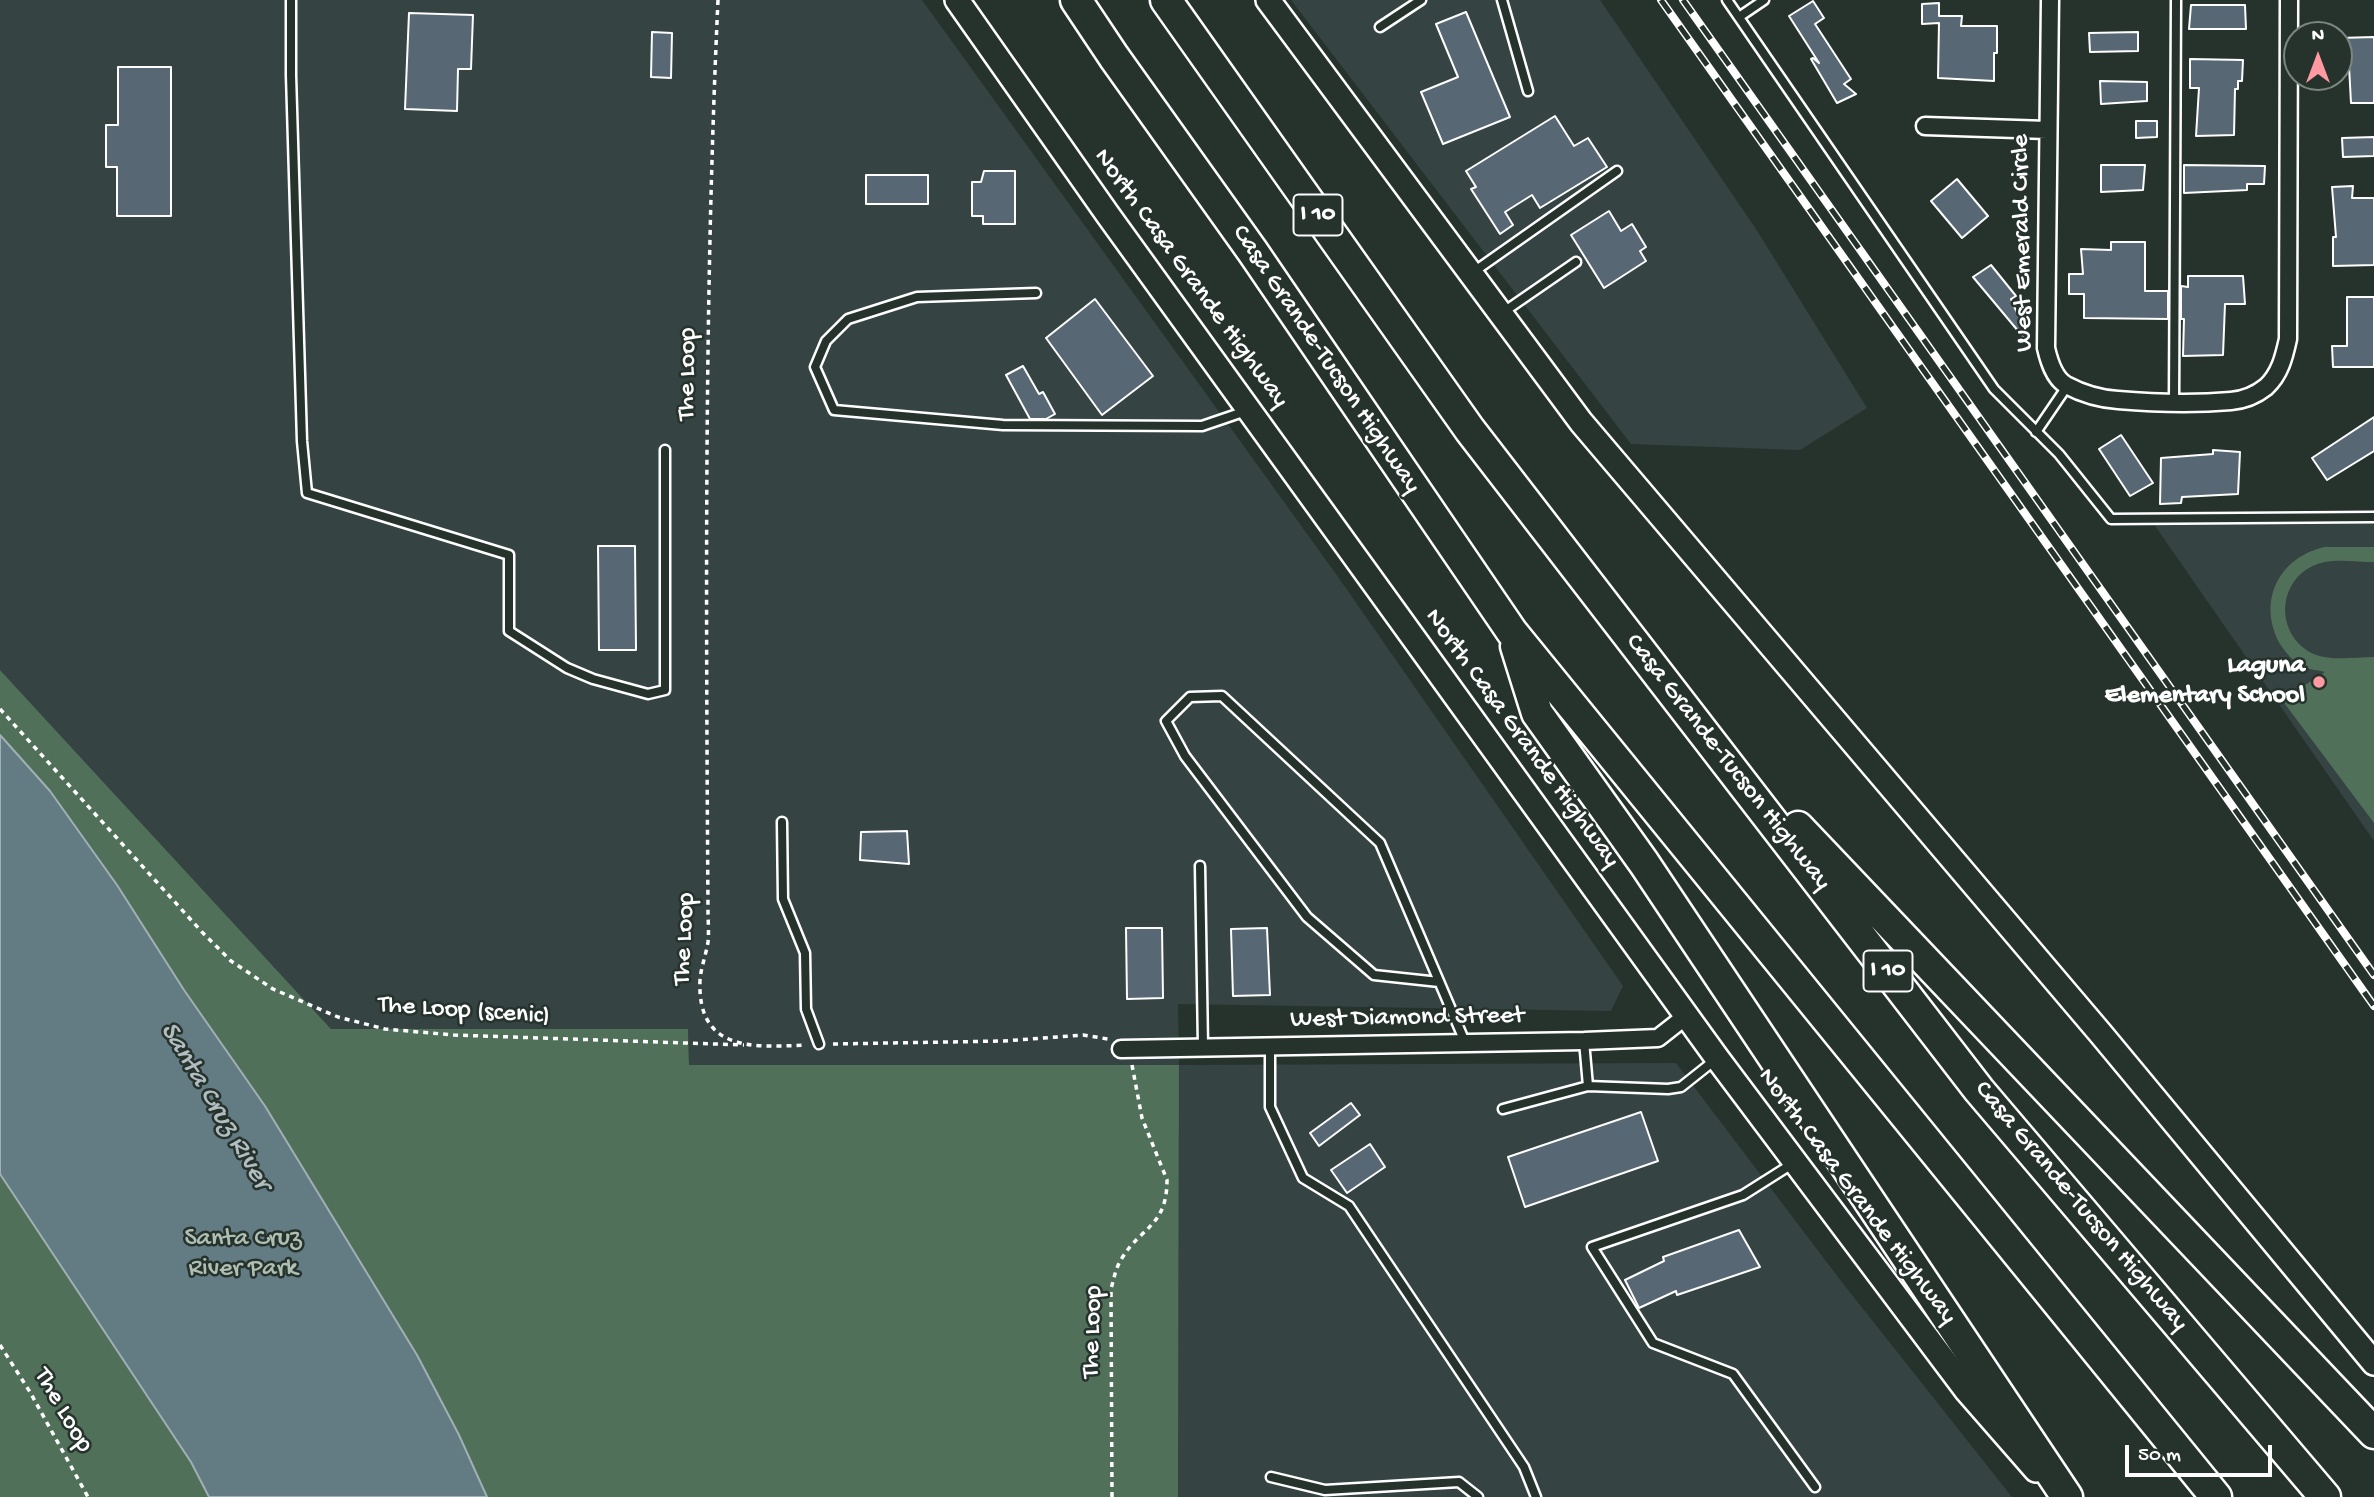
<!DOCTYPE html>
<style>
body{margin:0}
#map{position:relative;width:2374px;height:1497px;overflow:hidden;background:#26332d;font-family:"Gochi Hand",sans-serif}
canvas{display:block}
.north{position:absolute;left:2283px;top:21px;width:70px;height:70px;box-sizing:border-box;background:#26332d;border:2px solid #7d8581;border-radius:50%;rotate:0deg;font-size:19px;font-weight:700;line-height:28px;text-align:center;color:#fff}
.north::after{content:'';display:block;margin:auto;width:24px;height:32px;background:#ff9aa2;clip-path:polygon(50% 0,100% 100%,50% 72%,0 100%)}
.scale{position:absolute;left:2125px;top:1445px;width:147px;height:32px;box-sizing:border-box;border:4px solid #fff;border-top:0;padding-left:9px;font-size:21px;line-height:24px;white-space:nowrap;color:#fff;-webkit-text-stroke:5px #26332d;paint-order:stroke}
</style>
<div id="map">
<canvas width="2374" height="1497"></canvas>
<div class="north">N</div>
<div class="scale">50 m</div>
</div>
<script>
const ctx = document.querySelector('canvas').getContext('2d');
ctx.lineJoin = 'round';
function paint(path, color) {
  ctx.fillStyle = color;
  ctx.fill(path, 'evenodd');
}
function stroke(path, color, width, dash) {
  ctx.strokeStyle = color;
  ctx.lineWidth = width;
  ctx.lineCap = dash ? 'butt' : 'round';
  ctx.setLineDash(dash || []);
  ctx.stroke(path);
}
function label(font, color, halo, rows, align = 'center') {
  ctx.font = font + ' "Gochi Hand",sans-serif';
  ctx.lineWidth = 5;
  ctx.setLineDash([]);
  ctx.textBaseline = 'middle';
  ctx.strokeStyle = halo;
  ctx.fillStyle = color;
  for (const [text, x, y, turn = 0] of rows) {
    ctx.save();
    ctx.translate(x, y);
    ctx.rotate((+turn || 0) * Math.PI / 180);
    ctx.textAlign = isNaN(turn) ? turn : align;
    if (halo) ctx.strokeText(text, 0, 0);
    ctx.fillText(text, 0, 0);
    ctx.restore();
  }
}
paint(new Path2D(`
 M0,0H922L1336,574L1623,986L1611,1011L1178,1004L1179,1065L1676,1063L1841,1281L2012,1497H1178L1179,1065H689L688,1029H331L0,670Z
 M1291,0H1600L1756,229L1867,408L1800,450L1631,444Z
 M2153,523H2374V841Z`), '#354342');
paint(new Path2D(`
 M2324,547H2374V562C2359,562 2340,559 2325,562C2283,570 2271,623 2305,649C2323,663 2353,657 2374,657V823L2282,700L2325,672C2318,670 2310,670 2303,667C2294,662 2285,652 2280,644C2257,602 2278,558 2324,547Z
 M0,670L331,1029H688L689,1065H1179L1178,1497H0Z`), '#507059');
const water = new Path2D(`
 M0,735L50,791L117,885L184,990L265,1106L417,1355L459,1435L487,1497H209L191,1462L0,1174Z`);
paint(water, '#637b83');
stroke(water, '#a1b0b5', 2);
const building = new Path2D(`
 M1813,1L1824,18L1815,24L1851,79L1844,84L1856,94L1837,103L1811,59L1813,58L1819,63L1789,16Z
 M1939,3V16H1962L1961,26H1997V53H1994V81L1938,78L1939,23L1922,24V4Z
 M2191,5H2245L2246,29H2189Z
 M1466,12L1510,117L1443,144L1421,92L1458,77L1436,24Z
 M409,13L473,15L471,69H458L457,111L405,109Z
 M652,32L672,33L671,78L651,77Z
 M2138,32V51L2090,52L2089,33Z
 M2374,37V103H2351L2349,66H2339V38Z
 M2190,59L2243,60L2242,81H2238V89H2235L2234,135L2196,136L2199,88H2190Z
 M118,67H171V216H117V167H106V125H118Z
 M2100,81L2147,82V101L2101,104Z
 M1555,116L1574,146L1588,138L1607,167L1540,208L1532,195L1505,212L1513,225L1500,234L1471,189L1476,187L1466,171Z
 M2136,121H2157V137L2136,138Z
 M2374,137V156L2343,157L2342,138Z
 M2101,165H2145L2143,190L2101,192Z
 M2184,165L2265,166L2264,184H2247V190L2184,193Z
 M984,171H1015V224H983V216H972V182H981Z
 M866,175H928V204H866Z
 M1957,179L1988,216L1962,238L1931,201Z
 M2353,186L2352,198H2374V265L2333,266V237H2336L2332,187Z
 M1609,211L1621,231L1632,224L1646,247L1640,251L1646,261L1604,288L1571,235Z
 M2111,242H2145V291H2168V319L2084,318V294H2069V274H2083L2081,249L2111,250Z
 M1991,265L2016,296L2011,299L2027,336L2024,338L1973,277Z
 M2188,276H2243L2245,304H2225L2223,355L2183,356L2184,319H2181V286L2188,287Z
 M2347,297H2374V367H2333L2332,346H2347Z
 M1095,299L1153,376L1102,415L1046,338Z
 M1023,366L1039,394L1043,392L1055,414L1046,419H1030L1006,375Z
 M2374,417V451L2327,480L2312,458Z
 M2121,435L2153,483L2130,496L2099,449Z
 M2213,450L2240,452L2238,494L2182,497L2181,503L2160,504L2161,458L2213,454Z
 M598,546H635L636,650H599Z
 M907,831L909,864L860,860L861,832Z
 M1126,928H1162L1163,998L1127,999Z
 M1267,928L1270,995L1233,996L1231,929Z
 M1351,1103L1360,1115L1319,1146L1310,1133Z
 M1641,1112L1658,1161L1525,1207L1508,1157Z
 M1370,1144L1385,1167L1347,1193L1331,1170Z
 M1739,1230L1760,1267L1677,1295L1676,1291L1639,1308L1625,1280L1664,1261L1663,1257Z`);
paint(building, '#576773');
stroke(building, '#fff', 2);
const service = new Path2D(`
 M291,0V75L302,441L307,493L509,555V631L567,668L593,679L648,694L665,690V450
 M1502,0L1528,91
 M1727,0L1994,389L2059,454L2111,519L2374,517
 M1739,17L1764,0
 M1380,27L1421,0
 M1472,273L1617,171
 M1036,293L917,297L848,319L826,341L815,367L834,410L1003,425L1202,426L1246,411
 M1502,313L1576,262
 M2174,401L2176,0
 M2036,432L2068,385
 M782,822L783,899L805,953L806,1009L819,1044
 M1200,866L1203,1046
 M1439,982L1374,975L1307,917L1185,756L1166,721L1190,697L1222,696L1380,843L1465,1042
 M1584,1041L1588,1086
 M1270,1045V1107L1303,1178L1349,1206L1524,1467L1536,1497
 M1503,1109L1588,1086L1668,1089L1681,1087L1715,1060
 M1792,1164L1743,1195L1592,1247L1653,1343L1733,1374L1815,1487
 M1271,1477L1325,1490L1459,1482L1478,1497`);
const minor = new Path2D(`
 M2050,0L2046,348C2049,361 2054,378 2066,385C2081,393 2101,399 2118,400C2153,403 2196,404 2231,401C2243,400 2256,395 2266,387C2280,374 2284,357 2288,339L2289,0
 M1925,126L2047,130
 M1121,1049L1584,1041L1658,1038L1686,1016`);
const secondary = new Path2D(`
 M957,0L1108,215L1717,1058L1967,1391L2036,1470
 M1268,0L1581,422L2101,1034L2374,1363`);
const motorway = new Path2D(`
 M1076,0L1114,57L1253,252L1512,632L2216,1497
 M1166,0L1470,430L1979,1090L2325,1497
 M1516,646L1537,713L1644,863L2067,1497
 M1798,827L2374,1433`);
stroke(service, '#fff', 13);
stroke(minor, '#fff', 21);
stroke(secondary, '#fff', 28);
stroke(motorway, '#fff', 35);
stroke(new Path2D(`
 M718,0C704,303 706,606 708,910C708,920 709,932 708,942C706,955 701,967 700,980C697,1050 750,1048 804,1045
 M0,709L202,932L231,961L273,989L338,1017L385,1029L454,1035L744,1045
 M833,1044L1004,1041L1083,1035L1108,1039
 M0,1345L30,1392L88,1497
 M1112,1497L1111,1289C1114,1278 1116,1267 1122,1258C1142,1226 1167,1226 1167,1180L1142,1118L1132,1065`), '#fff', 3.5, [5, 5]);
stroke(service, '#26332d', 8);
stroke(minor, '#26332d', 16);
stroke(secondary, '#26332d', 23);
stroke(motorway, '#26332d', 30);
const rail = new Path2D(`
 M1661,0L2374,1006
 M1683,0L2374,975`);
stroke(rail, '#fff', 8);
stroke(rail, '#26332d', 5, [16]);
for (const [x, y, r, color] of [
 [2319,682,7,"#ff9aa2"]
]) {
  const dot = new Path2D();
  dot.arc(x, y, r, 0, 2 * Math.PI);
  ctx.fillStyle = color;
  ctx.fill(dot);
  stroke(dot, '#26332d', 2.5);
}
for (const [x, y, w] of [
 [1318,215,49],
 [1888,971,49]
]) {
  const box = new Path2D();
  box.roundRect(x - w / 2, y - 20.5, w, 41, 5);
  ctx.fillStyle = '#26332d';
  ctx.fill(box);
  stroke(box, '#fff', 2);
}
label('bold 24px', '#fff', null, [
 ["I 10",1318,215],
 ["I 10",1888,971]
]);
label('26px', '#fff', '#26332d', [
 ["West Emerald Circle",2024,243,-91],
 ["North Casa Grande Highway",1190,279,54],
 ["Casa Grande-Tucson Highway",1325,360,56],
 ["The Loop",689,374,-89],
 ["North Casa Grande Highway",1521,739,54],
 ["Casa Grande-Tucson Highway",1727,763,52],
 ["The Loop",686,939,-87],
 ["The Loop (scenic)",464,1012,4],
 ["West Diamond Street",1407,1019,-1],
 ["North Casa Grande Highway",1856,1197,53],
 ["Casa Grande-Tucson Highway",2080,1207,50],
 ["The Loop",1094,1332,-88],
 ["The Loop",62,1411,60]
]);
label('bold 26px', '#fff', '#26332d', [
 ["Laguna",2305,667],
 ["Elementary School",2305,697]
], 'right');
label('26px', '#b0bfb4', '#26332d', [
 ["Santa Cruz",243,1240],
 ["River Park",243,1270]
]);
label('italic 28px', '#b1bdc1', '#26332d', [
 ["Santa Cruz River",214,1107,59]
]);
</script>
